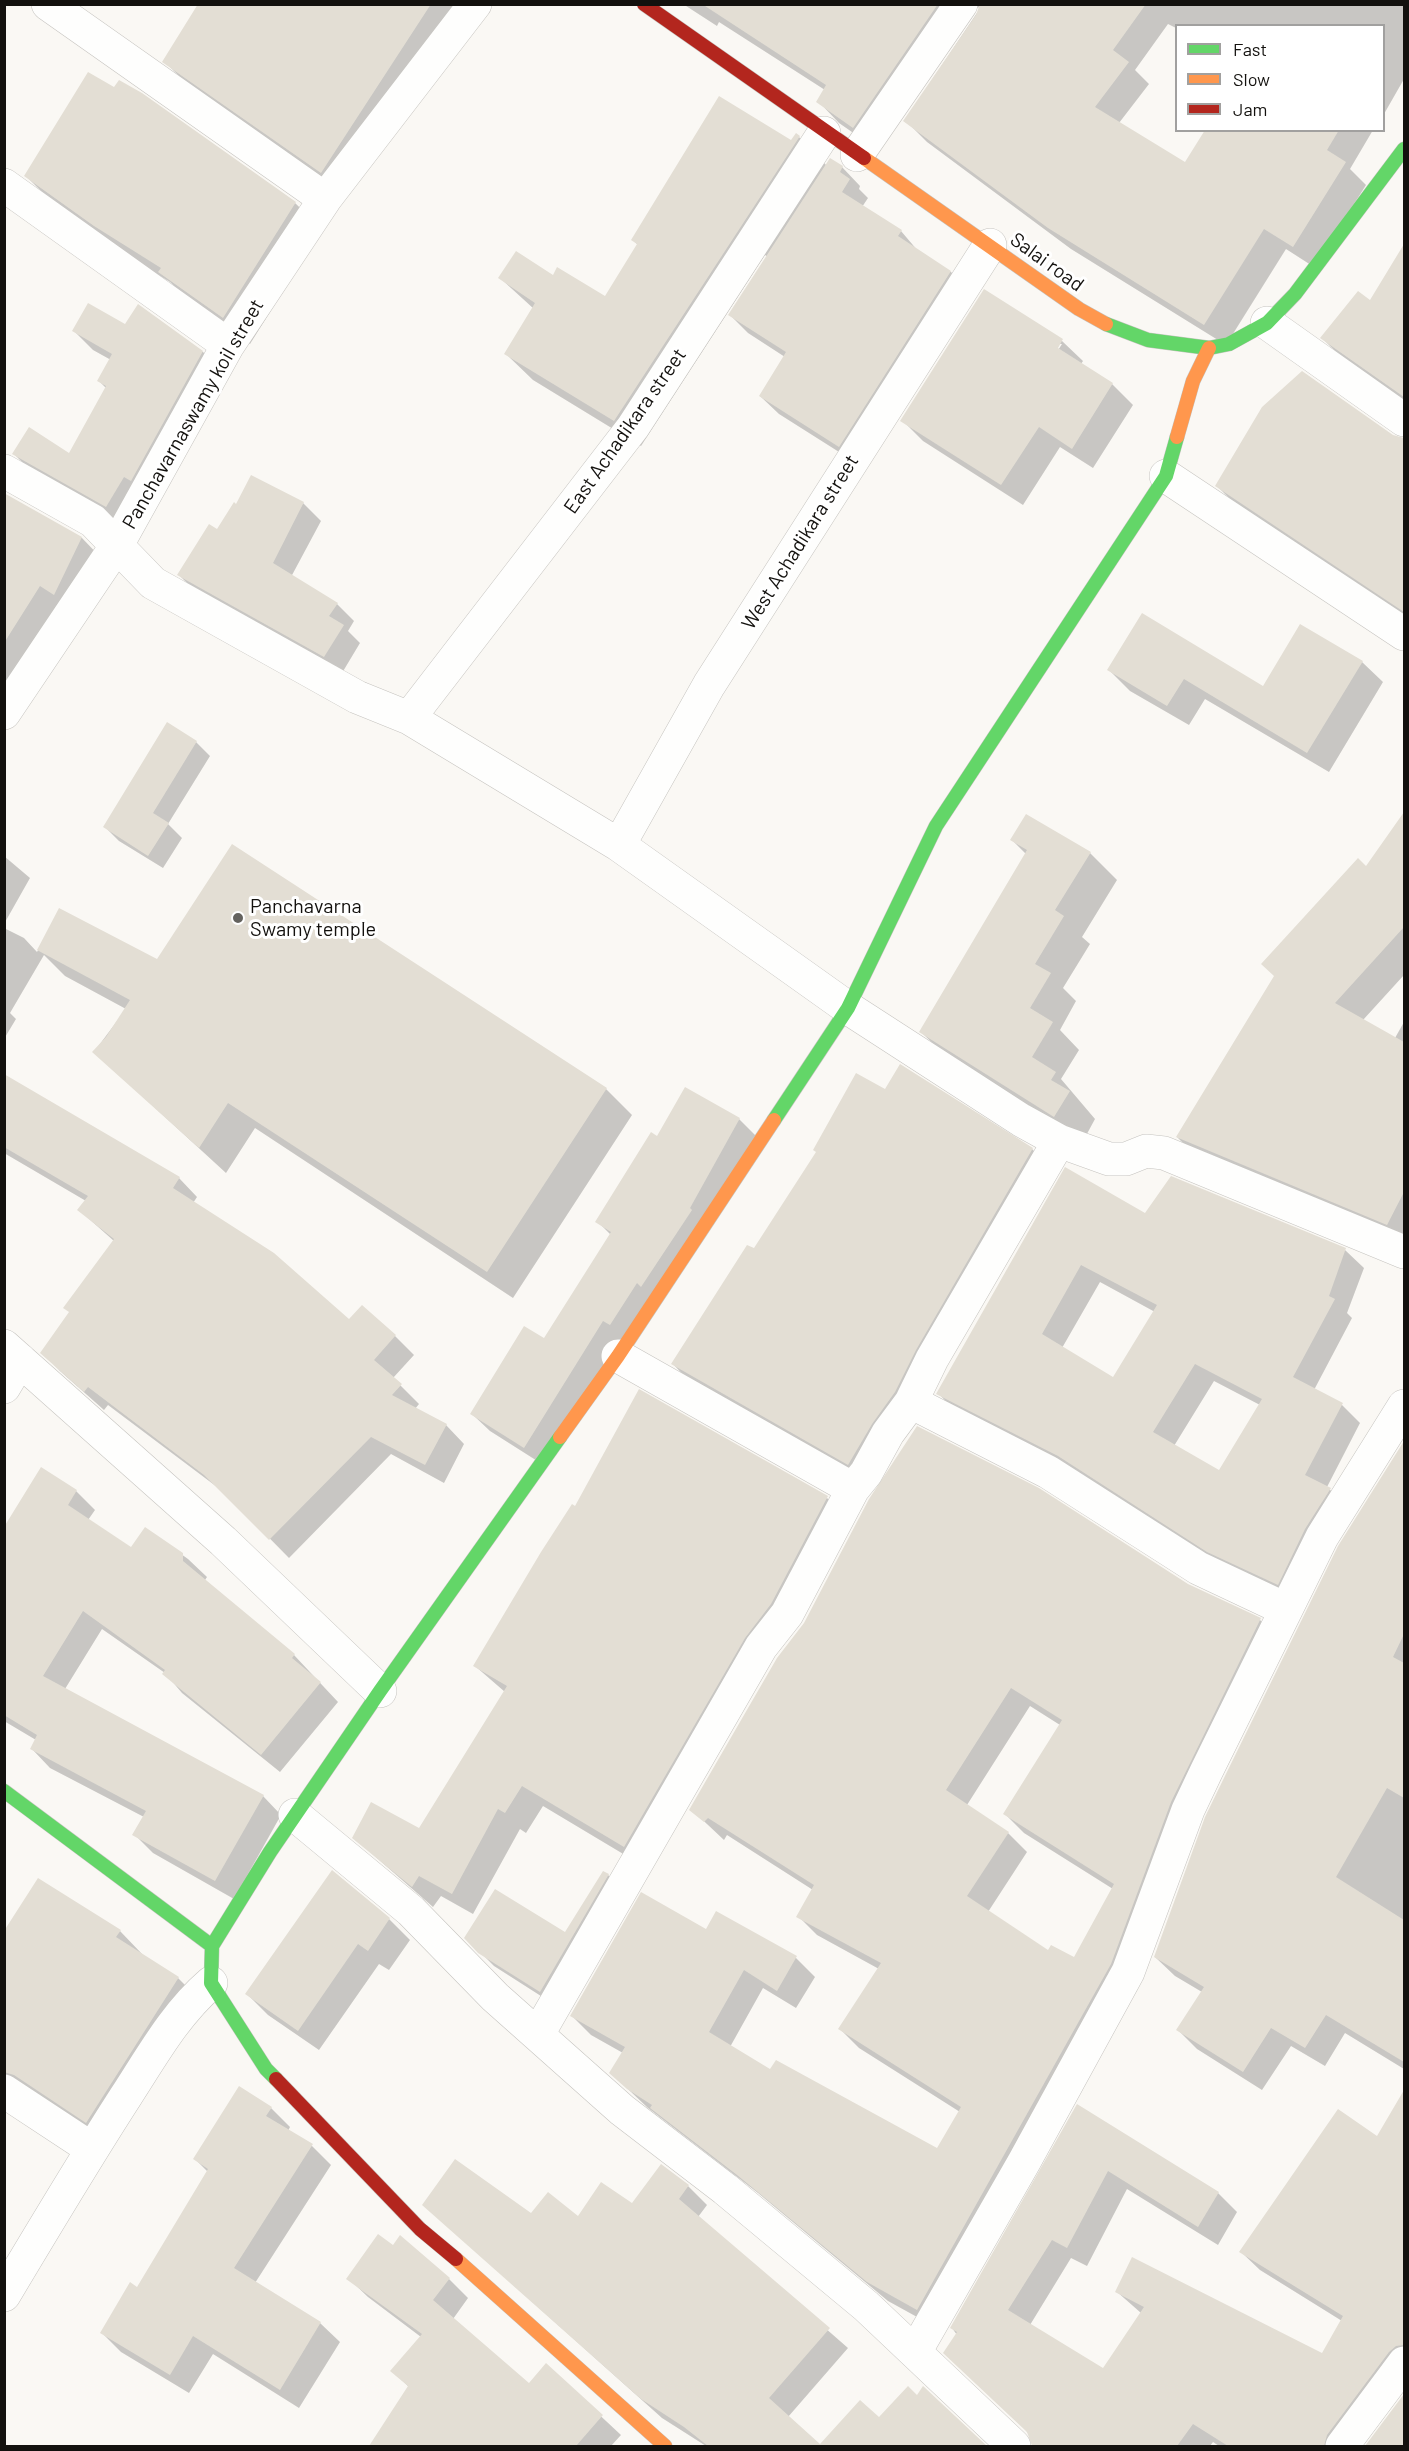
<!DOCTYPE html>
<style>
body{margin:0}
#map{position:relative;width:1409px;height:2451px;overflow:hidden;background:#faf8f4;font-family:Barlow,sans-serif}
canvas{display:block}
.frame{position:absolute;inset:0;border:6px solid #13110e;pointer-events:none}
.legend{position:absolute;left:1175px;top:24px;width:210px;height:108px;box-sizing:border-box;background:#fff;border:2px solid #a1a09f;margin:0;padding:8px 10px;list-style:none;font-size:18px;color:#13110e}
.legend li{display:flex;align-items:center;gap:12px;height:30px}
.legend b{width:30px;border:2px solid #a1a09f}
</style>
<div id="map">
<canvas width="1409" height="2451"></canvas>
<div class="frame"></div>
<ul class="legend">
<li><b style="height:8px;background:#63d668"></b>Fast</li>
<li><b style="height:8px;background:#ff974d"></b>Slow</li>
<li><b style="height:8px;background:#b3261e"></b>Jam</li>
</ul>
</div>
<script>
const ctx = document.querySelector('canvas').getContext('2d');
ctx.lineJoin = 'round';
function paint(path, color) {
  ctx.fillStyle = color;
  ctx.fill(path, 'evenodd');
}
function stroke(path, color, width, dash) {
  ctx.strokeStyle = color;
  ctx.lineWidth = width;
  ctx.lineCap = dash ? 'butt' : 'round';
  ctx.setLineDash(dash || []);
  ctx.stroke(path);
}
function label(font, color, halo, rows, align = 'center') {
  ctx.font = font + ' Barlow,sans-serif';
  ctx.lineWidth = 6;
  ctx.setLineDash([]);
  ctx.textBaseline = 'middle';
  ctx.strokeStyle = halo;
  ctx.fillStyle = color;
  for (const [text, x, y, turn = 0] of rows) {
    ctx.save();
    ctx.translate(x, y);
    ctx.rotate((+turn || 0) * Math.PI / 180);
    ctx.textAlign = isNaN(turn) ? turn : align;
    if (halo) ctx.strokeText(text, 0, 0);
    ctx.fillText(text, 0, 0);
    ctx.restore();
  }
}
paint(new Path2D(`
 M200,4H468L345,196L188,85L164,61Z
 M683,4H1404V79L1384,114V26H1176V28L1168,24L1135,70L1149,84L1119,123L1186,164L1207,130H1373L1350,169L1366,185L1314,267L1286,249L1226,345L1071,249L927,142L905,120L981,7L975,8L875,148L839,123L818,101L825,90L719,22L717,26Z
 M799,137L827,166L842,167L860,186L859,189L868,198L862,207L901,231L918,251L951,272L969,290L858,464L779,414L760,396L785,357L748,333L730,315L768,257L765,255L641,446L533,380L506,354L534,309L500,278L553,277L605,298L638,245L633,240Z
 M26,176L295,203L322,229L250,344L187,299L170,282L122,253L53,203Z
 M1404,247V401L1339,355L1322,338L1371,302Z
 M984,291L1062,341L1083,361L1081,364L1112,384L1133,405L1093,468L1060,447L1023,505L923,441L902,420ZM1059,344H1062L1055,355Z
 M126,326L203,352L221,371L125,525L33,473L14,454L70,455L106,388L99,381L111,360L93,350L74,331Z
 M1398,439L1404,445V618L1240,509L1217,486Z
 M252,477L303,503L321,521L291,577L337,604L354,621L348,631L360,643L342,673L196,592L179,575L237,506Z
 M4,495L82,538L105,562L4,724Z
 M1362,662L1383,682L1329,772L1205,699L1189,725L1130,691L1109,670L1264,688Z
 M196,742L210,756L168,824L182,838L163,868L119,841L105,827Z
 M1404,815V975L1363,1020L1395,1038L1404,1022V1244L1200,1160L1177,1137Z
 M1012,840L1090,853L1117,880L1082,937L1090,944L1063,988L1076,1001L1060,1030L1079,1050L1061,1079L1095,1119L1082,1143L948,1058L921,1032L1026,854Z
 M4,856L30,878L4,924Z
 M60,910L157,961L606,1089L632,1115L513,1298L255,1128L226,1173L94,1052L126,1009L65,976L44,955L10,1013L16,1019L4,1039V928L24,938L37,952Z
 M4,1075L179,1178L197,1197L193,1203L349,1322L362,1307L395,1336L414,1355L393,1378L419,1404L415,1409L446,1425L464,1444L444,1483L391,1454L289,1558L225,1493L108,1405L104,1410L60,1371L42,1352L70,1313L114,1241L79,1210L86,1201L4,1153Z
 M685,1089L739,1119L757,1137L542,1464L490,1431L472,1414L545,1340L611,1235L597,1221L657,1138Z
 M886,1091L1032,1149L1051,1168L867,1482L691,1383L673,1364L754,1250L818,1152Z
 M1066,1170L1146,1215L1171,1178L1345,1250L1364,1268L1347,1313L1352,1318L1314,1390L1342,1405L1360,1423L1327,1487L1348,1507L1296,1602L1227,1570L956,1412L938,1393ZM1100,1282L1155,1312L1114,1379L1062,1348ZM1214,1381L1260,1405L1219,1472L1174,1446Z
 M1404,1443V2069L1345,2033L1325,2066L1291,2046L1262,2090L1197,2049L1178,2030L1202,1992L1175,1976L1155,1957L1340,1547Z
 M76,1491L95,1510L88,1520L131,1549L146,1529L188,1559L207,1577L205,1580L294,1655L338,1702L280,1772L182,1693L165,1673L102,1629L65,1689L263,1796L281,1815L234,1899L153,1853L134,1834L144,1817L50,1768L32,1749L36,1740L4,1721V1530Z
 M827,1498L848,1519L645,1867L543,1806L526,1833L520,1829L473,1914L441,1896L433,1907L354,1838L420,1830L505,1692L475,1666Z
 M1187,1585L1260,1620L1279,1639L937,2328L888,2301L758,2193L648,2108L611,2073L623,2053L591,2035L572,2016L707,1931L717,1913L796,1958L815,1977L796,2008L763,1988L730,2047L771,2071L937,2150L960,2112L859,2048L840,2029L879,1969L817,1935L798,1916L813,1890L727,1835L724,1840L691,1809ZM1030,1706L1060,1725L1005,1814L1024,1833L1113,1889L1074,1959L1049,1952L988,1912L1027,1852L1008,1833L967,1805Z
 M608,1875L622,1889L555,2005L494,1966L466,1938L565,1934Z
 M389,1919L410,1940L389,1970L379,1964L319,2050L268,2015L247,1994Z
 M120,1931L143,1955L178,1978L202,2002L110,2145L4,2088V1934Z
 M1404,2093V2375L1351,2446H1219L1213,2442L1210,2446H1034L1033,2440L952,2328L1078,2106L1218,2193L1237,2212L1218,2245L1127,2189L1087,2266L1071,2258L1030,2325L1103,2370L1141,2313L1116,2291L1322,2355L1342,2321L1260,2270L1240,2251L1377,2138Z
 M271,2108L290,2127L288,2131L312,2146L331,2165L255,2283L320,2323L340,2342L299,2408L213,2354L189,2393L121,2352L102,2333L138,2289L208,2172L195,2159Z
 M688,2186L707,2205L698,2217L848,2348L788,2417L820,2446L879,2419L918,2397L923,2388L985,2446H706L662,2418L444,2223L531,2215L578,2218L632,2205Z
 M348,2278L449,2279L468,2298L453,2319L529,2385L547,2366L621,2435L611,2446H371L409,2387L392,2371L421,2337L368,2297Z
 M1404,2396V2446H1367Z`), '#0003');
paint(new Path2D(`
 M198,4H431L321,173L162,62Z
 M702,4H938L853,128L816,102L826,85Z
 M980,4H1146L1113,50L1129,62L1095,107L1185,162L1205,130H1339L1327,150L1346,162L1293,247L1264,229L1204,325L1048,228L903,121L976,15Z
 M88,72L114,87L119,80L142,93L296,202L223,318L158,272L161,268L94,226L24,176Z
 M719,96L791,140L796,133L800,136L614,421L504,354L535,303L498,278L516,251L553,275L557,267L605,296L637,244L631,240Z
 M830,158L843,166L840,172L850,179L842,192L902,230L898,236L951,271L839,447L759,396L786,352L728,315Z
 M1404,244V397L1320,338L1358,291L1370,300Z
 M984,289L1063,339L1058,348L1113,383L1072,449L1039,427L1001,485L900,421Z
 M88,303L125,324L138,304L203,351L131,481L124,477L106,507L12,454L29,427L69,453L106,386L97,381L112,354L72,331Z
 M1302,371L1393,435L1404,438V612L1215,486L1262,407Z
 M251,475L304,502L273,563L338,603L329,616L344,625L324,657L177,575L209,524L217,529L234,502L236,504Z
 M4,493L82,537L54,595L40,586L4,643Z
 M1142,613L1263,686L1300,624L1363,661L1307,753L1184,679L1167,706L1107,670Z
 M167,722L197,741L153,813L169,823L148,856L103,827Z
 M1404,812V927L1335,1003L1404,1042V1192L1387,1225L1176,1137L1274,976L1261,964L1358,858L1366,866Z
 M1026,814L1091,852L1055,910L1064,916L1035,964L1051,973L1030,1008L1053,1022L1032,1057L1056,1072L1051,1080L1070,1091L1054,1117L919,1032L1027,850L1010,840Z
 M232,844L607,1088L487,1272L228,1103L199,1148L92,1052L106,1037L130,1000L37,950L59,908L157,959Z
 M900,1064L1033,1148L916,1350L895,1392L872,1424L848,1465L671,1364L747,1245L754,1248L816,1152L813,1150L856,1073L885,1089Z
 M4,1074L180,1177L173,1188L274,1253L349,1319L362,1305L396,1335L374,1360L402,1384L392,1395L447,1424L425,1465L371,1437L269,1540L204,1475L88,1387L84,1392L40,1353L69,1312L63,1308L114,1239L77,1210L88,1196L4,1147Z
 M685,1087L740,1118L690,1208L692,1210L641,1287L637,1283L610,1325L603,1321L524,1448L470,1414L524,1326L544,1338L611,1232L595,1222L651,1132L657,1136Z
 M1065,1167L1145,1213L1171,1176L1346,1248L1329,1296L1335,1299L1293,1377L1343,1403L1305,1475L1331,1488L1305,1529L1278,1585L1207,1552L1058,1456L936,1394ZM1081,1265L1157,1305L1113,1377L1042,1334ZM1195,1364L1262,1399L1219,1470L1153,1432Z
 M639,1389L828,1496L771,1604L745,1638L624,1847L522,1786L505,1813L498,1809L452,1894L419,1876L412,1887L352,1838L371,1802L419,1828L507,1686L473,1666L541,1552L572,1504L575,1506Z
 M917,1426L1039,1488L1188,1584L1261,1618L1171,1802L1111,1964L917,2310L867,2282L737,2175L650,2108L652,2105L627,2089L609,2073L625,2047L570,2016L641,1892L706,1929L716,1911L797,1956L777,1991L744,1970L709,2032L770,2069L776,2060L937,2148L961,2107L838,2029L881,1963L796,1917L814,1885L708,1818L704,1822L689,1810L777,1658L804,1623L869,1499ZM1011,1688L1062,1720L1003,1814L1114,1884L1074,1957L1051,1945L1048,1950L967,1896L1009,1832L946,1790Z
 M1404,1441V1634L1393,1657L1404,1663V1798L1387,1788L1336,1877L1404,1920V2062L1326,2015L1305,2048L1271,2028L1243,2072L1176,2030L1204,1987L1154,1957L1205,1817L1223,1780L1338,1546Z
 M41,1467L77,1490L68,1505L131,1547L145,1527L183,1553V1561L295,1654L292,1658L321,1682L261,1755L162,1674L165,1670L83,1611L43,1676L264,1795L215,1881L132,1835L146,1811L30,1749L37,1735L4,1715V1527Z
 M332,1870L390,1918L368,1951L358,1944L298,2031L245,1994Z
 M603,1871L609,1874L540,1992L478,1953L464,1938L495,1889L565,1932Z
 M38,1878L121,1930L116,1937L179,1977L86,2123L14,2075L4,2072V1931Z
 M239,2086L272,2107L266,2116L313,2144L234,2268L321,2322L280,2390L193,2336L170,2375L100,2333L130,2282L137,2287L208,2169L193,2159Z
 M1404,2090V2345L1396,2346L1389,2352L1327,2435L1324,2446H1228L1193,2424L1177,2446H1032L1027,2432L943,2353L957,2332L950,2328L1077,2104L1219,2192L1198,2227L1108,2171L1067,2248L1052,2240L1008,2310L1103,2368L1144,2307L1115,2292L1132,2257L1322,2353L1343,2316L1239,2252L1338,2109L1377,2136Z
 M455,2159L531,2213L548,2192L578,2216L601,2182L632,2203L661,2164L689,2185L679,2199L830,2328L769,2398L820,2444L860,2400L879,2417L908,2386L917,2395L923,2386L987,2446H708L684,2427L641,2399L422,2205Z
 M378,2234L393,2245L400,2235L450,2278L433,2300L529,2383L546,2363L603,2415L576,2446H369L408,2386L390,2371L422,2334L346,2279Z
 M1404,2394V2446H1365Z`), '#e3ded4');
const street = new Path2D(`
 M48,4L325,199
 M857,155L961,4
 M4,185L228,345
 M1267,323L1404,420
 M4,471L93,521L153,583L357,697L409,718L619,845L848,1008L1021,1120L1059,1141L1109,1159H1126L1146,1151L1164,1153L1404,1252
 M1166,476L1404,634
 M4,713L117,545L228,345L325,199L475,4
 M409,718L633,427L824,133
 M619,845L709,685L990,245
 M4,1346L223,1541L380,1691
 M618,1356L853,1489
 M4,1387L20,1360
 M911,1402L1048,1472L1198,1568L1285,1609
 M295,1815L411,1911L495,1997L622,2110L725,2189L866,2306L1014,2446
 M538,2034L761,1647L787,1614L853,1489L866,1473L888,1433L911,1402L932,1359L1059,1141
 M4,2091L92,2149
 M4,2295C44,2228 84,2161 126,2096C152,2056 175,2014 211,1983
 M915,2352L1024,2162L1128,1972L1188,1810L1206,1772L1322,1537L1404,1406
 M1342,2446L1404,2363`);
const fast = new Path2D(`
 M1106,324L1148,340L1209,348L1229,344L1267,323L1295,294L1404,149
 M774,1120L848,1008L936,826L1166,476L1177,437
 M4,1791L212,1946
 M276,2079L266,2069L211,1983L212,1946L270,1852L380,1691L560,1437`);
const slow = new Path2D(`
 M864,158L1079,309L1106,324
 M1177,437L1193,381L1209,348
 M560,1437L618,1356L774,1120
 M456,2259L665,2446`);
const jam = new Path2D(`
 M644,4L864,158
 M276,2079L420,2229L456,2259`);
stroke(street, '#c5c3bf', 34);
stroke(fast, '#c5c3bf', 15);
stroke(slow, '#c5c3bf', 15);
stroke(jam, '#c5c3bf', 15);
stroke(street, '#fefefd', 33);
stroke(fast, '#63d668', 14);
stroke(slow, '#ff974d', 14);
stroke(jam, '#b3261e', 14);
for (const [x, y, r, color] of [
 [238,918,6,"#64625e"]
]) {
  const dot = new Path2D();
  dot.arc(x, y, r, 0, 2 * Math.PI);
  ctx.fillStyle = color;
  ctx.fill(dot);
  stroke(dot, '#fff', 2);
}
label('20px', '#13110e', '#fff', [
 ["Salai road",1047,262,36],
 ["Panchavarnaswamy koil street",193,414,-60],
 ["East Achadikara street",625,431,-55],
 ["West Achadikara street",800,542,-58]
]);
label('20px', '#13110e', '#fff', [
 ["Panchavarna",250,906],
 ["Swamy temple",250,929]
], 'left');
</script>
